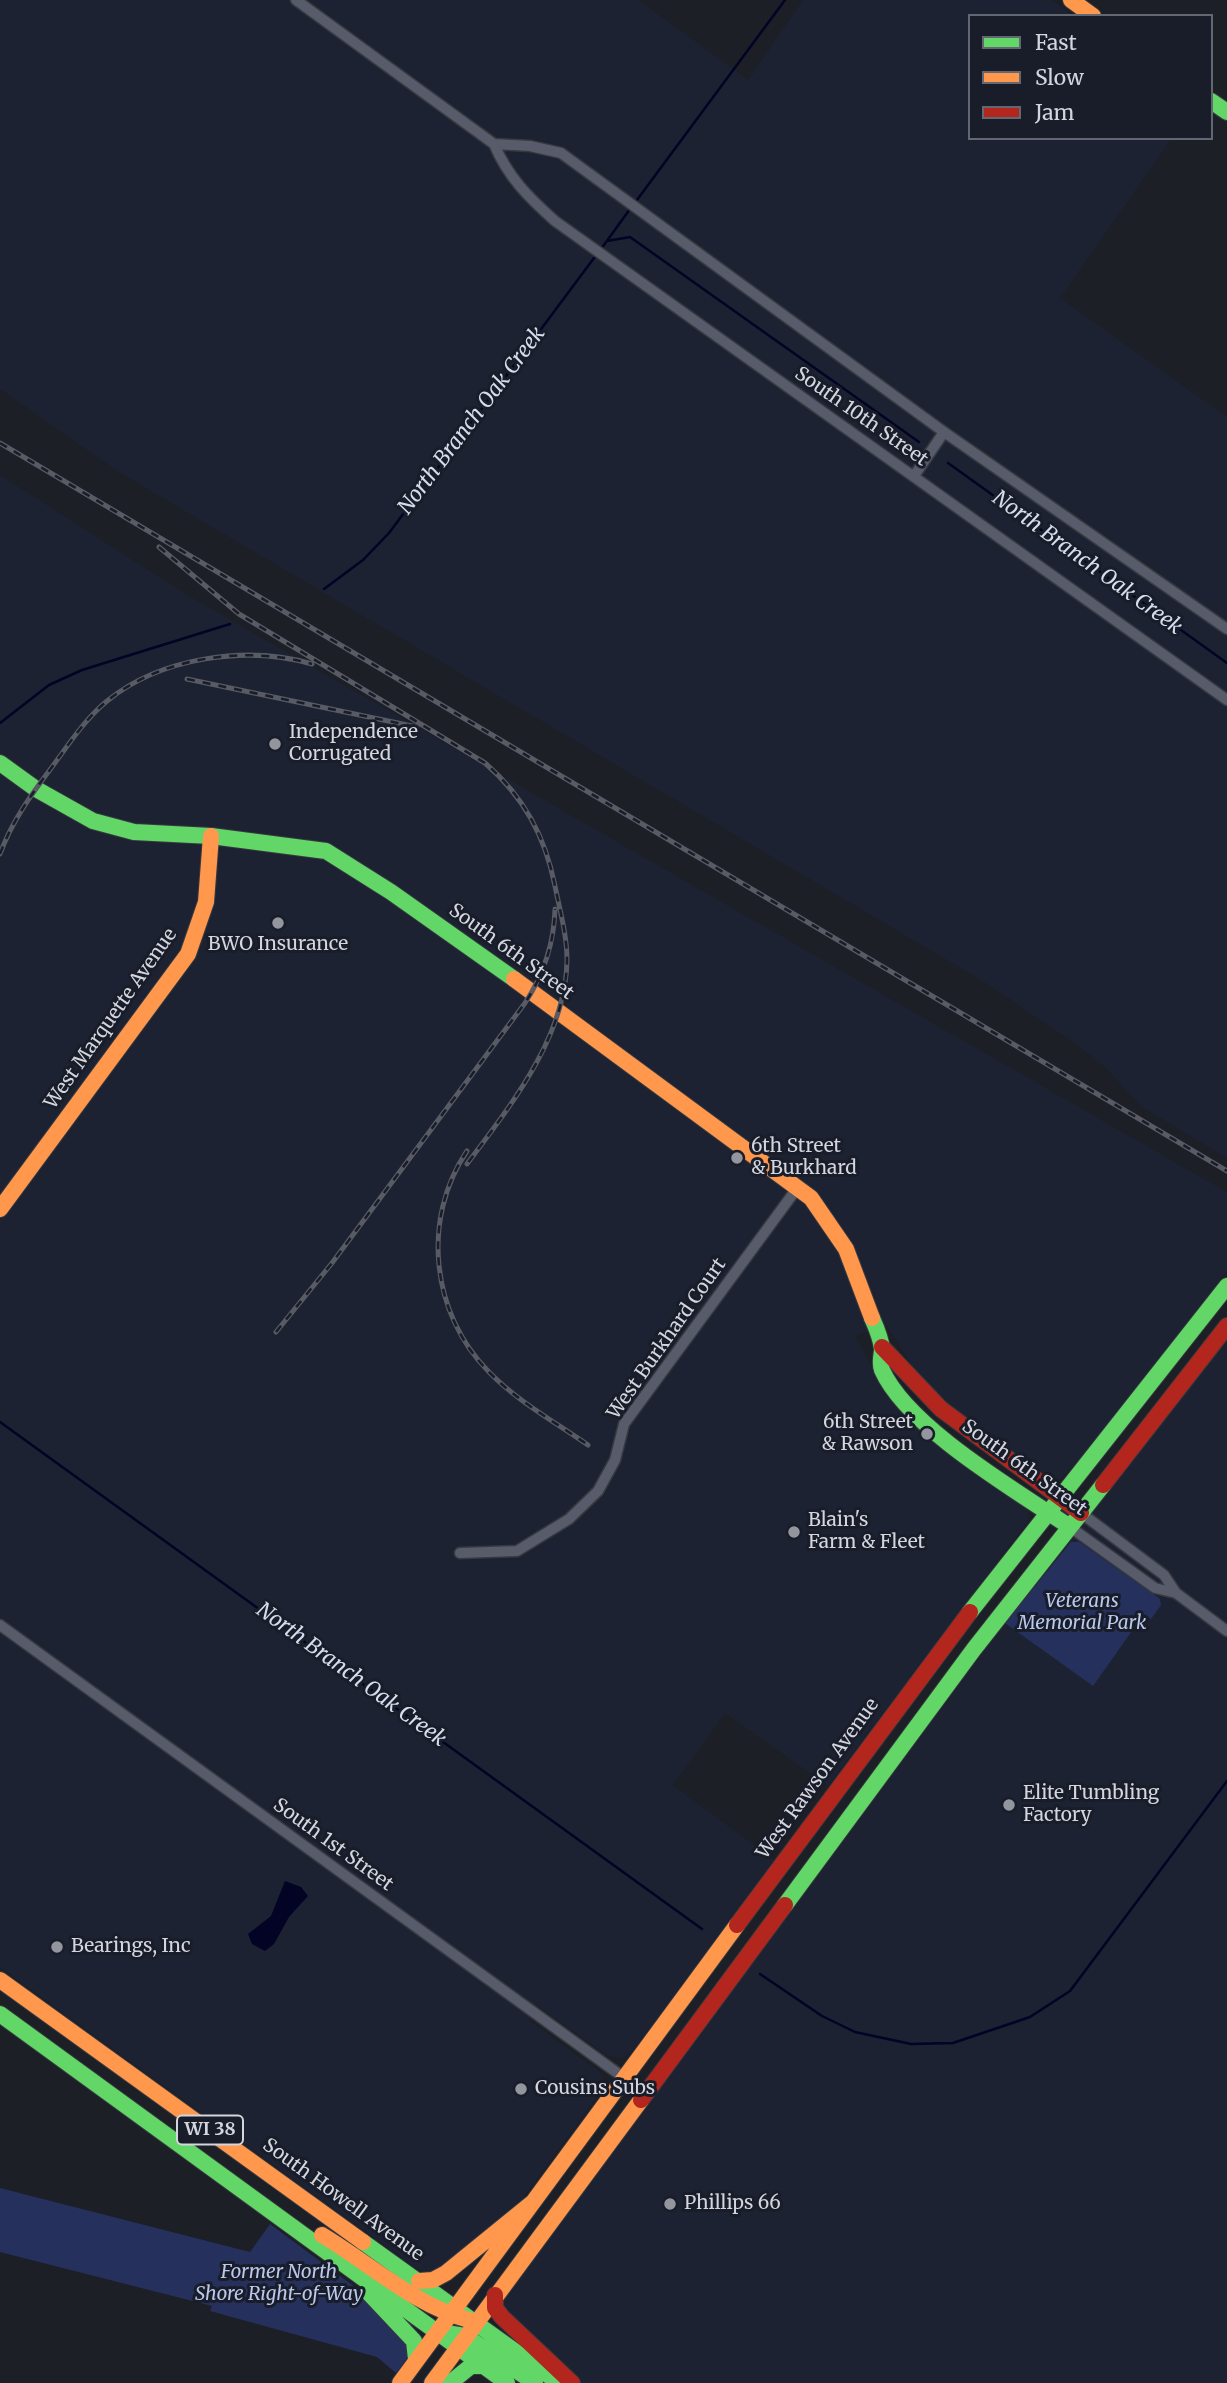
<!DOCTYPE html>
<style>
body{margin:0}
#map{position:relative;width:1227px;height:2383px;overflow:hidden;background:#1c1f26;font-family:Merriweather,serif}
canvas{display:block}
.legend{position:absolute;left:968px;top:14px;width:245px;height:126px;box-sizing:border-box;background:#191d29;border:2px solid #636771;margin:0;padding:9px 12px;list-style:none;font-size:21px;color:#d3d6de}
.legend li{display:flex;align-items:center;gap:14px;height:35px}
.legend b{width:35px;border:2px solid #636771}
</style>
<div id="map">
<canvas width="1227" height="2383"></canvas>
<ul class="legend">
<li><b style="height:9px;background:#63d668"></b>Fast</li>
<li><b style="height:9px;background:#ff974d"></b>Slow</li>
<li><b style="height:9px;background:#b3261e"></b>Jam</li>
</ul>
</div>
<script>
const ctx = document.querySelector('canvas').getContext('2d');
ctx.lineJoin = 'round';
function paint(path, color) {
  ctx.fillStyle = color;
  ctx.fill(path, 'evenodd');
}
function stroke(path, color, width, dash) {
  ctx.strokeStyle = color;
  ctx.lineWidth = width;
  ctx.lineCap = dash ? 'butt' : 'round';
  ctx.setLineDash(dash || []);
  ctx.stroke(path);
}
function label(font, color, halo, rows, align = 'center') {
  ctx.font = font + ' Merriweather,serif';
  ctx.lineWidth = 6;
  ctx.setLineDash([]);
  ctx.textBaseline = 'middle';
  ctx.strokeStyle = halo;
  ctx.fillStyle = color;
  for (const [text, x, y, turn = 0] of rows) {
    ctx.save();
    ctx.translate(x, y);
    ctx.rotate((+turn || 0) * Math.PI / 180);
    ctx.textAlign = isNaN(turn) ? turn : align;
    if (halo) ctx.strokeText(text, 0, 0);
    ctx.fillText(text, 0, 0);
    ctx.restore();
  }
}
paint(new Path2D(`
 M0,0H639L748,80L803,0H1052L1073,16H970V138H1172L1060,298L1227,417V1158L1142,1107L1106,1068L1076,1044L981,980L117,471L0,389Z
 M0,475L189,596L1227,1192V1271L1083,1456L1060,1480L1044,1478L947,1406L918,1376L887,1326L855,1336L875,1372L1027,1506L1029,1520L828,1786L725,1713L673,1785L774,1860L637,2045L624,2058L608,2056L539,2007L529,2020L600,2072L605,2086L520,2202L438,2271L424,2272L413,2266L0,1967Z
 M1227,1337V2383H576L502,2311V2301L1005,1623Z`), '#1c2231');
paint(new Path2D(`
 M1071,1542H1079L1160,1599L1161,1605L1151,1619L1144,1614L1093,1686L1005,1623Z
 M0,2188L250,2252L270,2224L355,2287L408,2338L411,2353L396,2373L377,2357L210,2311L212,2306L0,2252Z`), '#25315c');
paint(new Path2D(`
 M285,1881L301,1887L308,1896L289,1917L274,1944L265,1951L252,1944L248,1934L271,1916Z`), '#030326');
stroke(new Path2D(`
 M634,204L785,0
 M607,241L630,237L919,442
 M601,249L630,209
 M948,463L1227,663
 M324,589L363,560L389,533L597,254
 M0,723L49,685L82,670L230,624
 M0,1422L702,1929
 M760,1974L822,2016L855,2032L911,2044L953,2043L1030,2017L1070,1991L1227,1781`), '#030326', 2.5);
const street = new Path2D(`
 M296,0L494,144C508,177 528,197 555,221L1227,700
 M494,144L530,146L561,153L944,432L1227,629
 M914,476L944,432
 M1081,1513L1164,1575L1176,1593L1227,1631
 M1070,1527L1155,1588L1176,1593
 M460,1553L517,1551L569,1519L598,1491L615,1460L624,1424L798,1187
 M0,1625L645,2093`);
const fast = new Path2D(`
 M1211,101L1227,112
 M0,763L36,789L93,821L134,832L211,836L326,851L391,892L514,979
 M872,1318C876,1327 881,1338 882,1349C882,1356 879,1362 882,1370C908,1428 1017,1491 1070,1527
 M970,1612L1227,1286
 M785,1905L974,1649L1103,1485
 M0,2014L507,2383
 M363,2242L559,2383
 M367,2291L414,2341L416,2359
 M440,2332L465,2336L535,2383
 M450,2383L471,2366H484`);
const slow = new Path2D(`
 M1071,0L1093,16
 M514,979L811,1198L846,1249L872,1318
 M0,1209L188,954L206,902L211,836
 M0,1980L363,2242
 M322,2235C372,2265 415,2306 472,2321
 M419,2281L433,2280L446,2273L532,2203
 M400,2383L737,1925
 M432,2383L641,2100`);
const jam = new Path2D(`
 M882,1347L941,1409L1081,1513
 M1103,1485L1227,1326
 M737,1925L970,1612
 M641,2100L785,1905
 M495,2295V2308L502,2317L572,2383`);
stroke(street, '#36393f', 13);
stroke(fast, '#36393f', 18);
stroke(slow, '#36393f', 18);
stroke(jam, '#36393f', 18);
stroke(street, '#575b6a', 10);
stroke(fast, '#63d668', 16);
stroke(slow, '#ff974d', 16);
stroke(jam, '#b3261e', 16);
const rail = new Path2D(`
 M0,443L1227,1171
 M159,547L239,614L485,763C524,797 545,836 555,886C560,911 567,935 567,960C566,1037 511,1105 467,1164
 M187,679L417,727
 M0,854C12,821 31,795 52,767C69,744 85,719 107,701C161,657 247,645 312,664
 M467,1151C421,1219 431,1314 489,1372C517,1401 555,1422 588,1445
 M276,1332L332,1263L525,1003C544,974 554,944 555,909`);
stroke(rail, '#585a64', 5);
stroke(rail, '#191d29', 2.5, [8]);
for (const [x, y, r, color] of [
 [275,744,7,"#93969e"],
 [278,923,7,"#93969e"],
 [737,1158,7,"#93969e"],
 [927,1434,7,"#93969e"],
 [794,1532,7,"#93969e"],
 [1009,1805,7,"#93969e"],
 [57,1947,7,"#93969e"],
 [521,2089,7,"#93969e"],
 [670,2204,7,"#93969e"]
]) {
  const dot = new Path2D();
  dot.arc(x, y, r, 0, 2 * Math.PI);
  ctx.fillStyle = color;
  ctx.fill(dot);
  stroke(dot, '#191d29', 2.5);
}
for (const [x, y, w] of [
 [210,2130,66]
]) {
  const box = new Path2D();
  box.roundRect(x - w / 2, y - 14.5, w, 29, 5);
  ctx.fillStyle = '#191d29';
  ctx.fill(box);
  stroke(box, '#d3d6de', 2);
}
label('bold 18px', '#d3d6de', null, [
 ["WI 38",210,2130]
]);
label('19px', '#d3d6de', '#191d29', [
 ["South 10th Street",861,417,35],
 ["South 6th Street",511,952,36],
 ["West Marquette Avenue",111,1019,-55],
 ["West Burkhard Court",667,1339,-55],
 ["South 6th Street",1024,1468,36],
 ["West Rawson Avenue",818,1779,-54],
 ["South 1st Street",333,1845,36],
 ["South Howell Avenue",343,2200,36]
]);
label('19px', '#d3d6de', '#191d29', [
 ["Independence",289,733],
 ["Corrugated",289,755],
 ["BWO Insurance",278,945,"center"],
 ["6th Street",751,1147],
 ["& Burkhard",751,1169],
 ["6th Street",913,1423,"right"],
 ["& Rawson",913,1445,"right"],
 ["Blain's",808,1521],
 ["Farm & Fleet",808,1543],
 ["Elite Tumbling",1023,1794],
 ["Factory",1023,1816],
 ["Bearings, Inc",71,1947],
 ["Cousins Subs",535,2089],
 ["Phillips 66",684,2204]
], 'left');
label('italic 19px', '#bac8ed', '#191d29', [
 ["Veterans",1082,1602],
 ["Memorial Park",1082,1624],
 ["Former North",279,2273],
 ["Shore Right-of-Way",279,2295]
]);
label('italic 21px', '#d5dcef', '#191d29', [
 ["North Branch Oak Creek",472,421,-53],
 ["North Branch Oak Creek",1087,563,36],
 ["North Branch Oak Creek",351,1675,36]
]);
</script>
